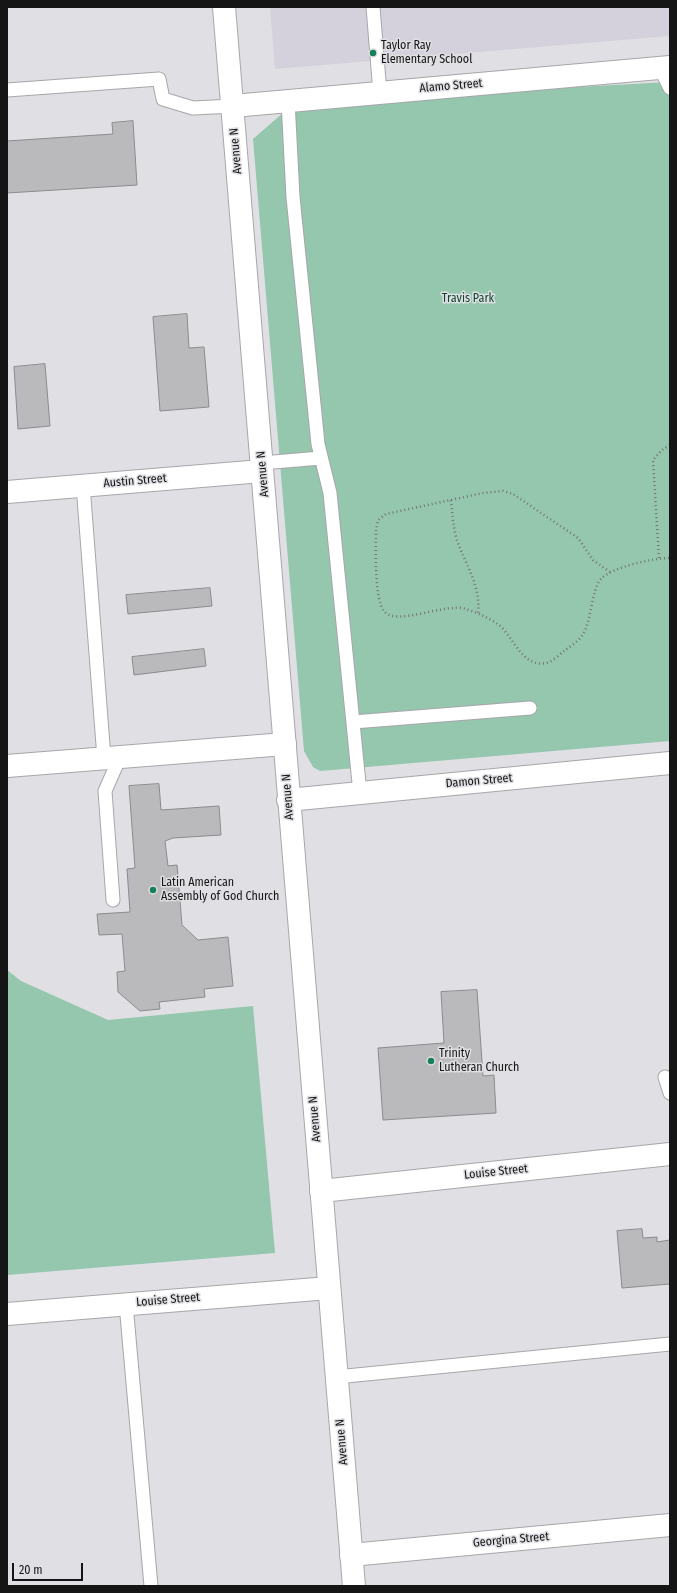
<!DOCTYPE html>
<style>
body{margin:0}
#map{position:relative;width:677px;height:1593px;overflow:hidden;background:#e0dfe3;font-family:"Fira Sans Condensed",sans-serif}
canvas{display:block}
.frame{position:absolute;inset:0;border:8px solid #161516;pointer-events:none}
.scale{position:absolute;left:12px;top:1563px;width:71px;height:18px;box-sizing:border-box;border:2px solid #161516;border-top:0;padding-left:5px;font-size:12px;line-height:14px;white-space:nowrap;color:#161516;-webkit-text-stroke:3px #e0dfe3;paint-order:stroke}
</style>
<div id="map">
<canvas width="677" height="1593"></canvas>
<div class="frame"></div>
<div class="scale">20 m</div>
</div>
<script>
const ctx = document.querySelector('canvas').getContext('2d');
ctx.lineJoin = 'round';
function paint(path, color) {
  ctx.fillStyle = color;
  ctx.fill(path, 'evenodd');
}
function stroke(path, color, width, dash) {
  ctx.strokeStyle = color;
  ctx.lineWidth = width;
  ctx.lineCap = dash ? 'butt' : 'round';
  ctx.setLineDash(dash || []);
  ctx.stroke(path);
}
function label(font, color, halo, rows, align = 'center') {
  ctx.font = font + ' "Fira Sans Condensed",sans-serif';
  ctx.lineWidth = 3;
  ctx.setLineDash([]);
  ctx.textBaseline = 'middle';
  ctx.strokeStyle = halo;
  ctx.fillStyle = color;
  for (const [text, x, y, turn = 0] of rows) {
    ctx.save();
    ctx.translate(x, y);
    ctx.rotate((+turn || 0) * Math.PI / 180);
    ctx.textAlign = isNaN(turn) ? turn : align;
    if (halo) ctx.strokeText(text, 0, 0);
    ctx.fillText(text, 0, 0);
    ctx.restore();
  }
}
paint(new Path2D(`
 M270,7H670V36L275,69Z`), '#d4d1dc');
paint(new Path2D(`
 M670,82V741L320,771L313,767L304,751L253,139L284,112L576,87Z
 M7,970L21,981L108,1020L253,1006L275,1253L7,1275Z`), '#94c7ad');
const building = new Path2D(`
 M133,121L137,185L7,193V141L113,134L112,123Z
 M187,314L189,348L204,347L209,407L160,411L153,317Z
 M45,364L50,426L18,429L14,367Z
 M210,588L212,606L128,614L126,595Z
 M204,649L206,666L134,675L132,657Z
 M159,784L161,810L219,806L221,835L173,838L165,841L168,866L177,865L182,925L198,940L228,937L233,986L204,989L205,997L159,1002L160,1009L140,1011L118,992L117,972L125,971L122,934L99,935L97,914L130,912L127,869L135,868L129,786Z
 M477,990L483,1076L494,1075L496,1113L383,1120L378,1048L444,1043L441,992Z
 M642,1229L643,1238L657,1237V1242L670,1240V1284L622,1288L617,1231Z`);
paint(building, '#bababd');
stroke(building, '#8b8a8d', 1);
const lane = new Path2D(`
 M373,7L380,93
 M660,68L670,88
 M7,90L159,79L163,99L193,108L233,106
 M288,101L293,197L318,444L330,493L360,793
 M262,463L321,458
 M83,485L104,758
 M353,722L530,708
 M113,900L105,791L120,757
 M665,1077L670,1093
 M126,1304L151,1586
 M336,1377L670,1344`);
const street = new Path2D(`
 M233,106L670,67
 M7,492L262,471
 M7,766L285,744
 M321,1191L670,1154
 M351,1555L670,1525`);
const secondary = new Path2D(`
 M224,7L354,1586
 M288,800L670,763
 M7,1314L329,1288`);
stroke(lane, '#a7a6aa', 15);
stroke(street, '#a7a6aa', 24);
stroke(secondary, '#a7a6aa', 24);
stroke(new Path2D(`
 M451,500C452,513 453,524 456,537C464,563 481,584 478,613
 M659,558L653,460L662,450L670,445
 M610,572L593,560L578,538L513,494L503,491L483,493L386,514L378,520L376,530C376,547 374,599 384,611C396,627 446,602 466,609C478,613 489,618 499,625C513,636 522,668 546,663C552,662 559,655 564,651C569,647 578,642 582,636C592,621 591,590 601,579C612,567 654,558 670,558`), '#747376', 2.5, [1, 3]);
stroke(lane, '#fff', 13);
stroke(street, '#fff', 22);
stroke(secondary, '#fff', 22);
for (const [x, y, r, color] of [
 [373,53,4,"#187f59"],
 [153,890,4,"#187f59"],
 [431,1061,4,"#187f59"]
]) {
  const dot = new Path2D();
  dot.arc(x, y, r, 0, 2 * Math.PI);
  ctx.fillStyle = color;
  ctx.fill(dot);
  stroke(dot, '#e0dfe3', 1.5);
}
label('12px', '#161516', '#e0dfe3', [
 ["Taylor Ray",381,46],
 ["Elementary School",381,60],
 ["Latin American",161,883],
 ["Assembly of God Church",161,897],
 ["Trinity",439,1054],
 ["Lutheran Church",439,1068]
], 'left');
label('12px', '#161516', '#e0dfe3', [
 ["Alamo Street",451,86,-5],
 ["Avenue N",236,151,-95],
 ["Avenue N",263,474,-95],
 ["Austin Street",135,481,-5],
 ["Damon Street",479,781,-5],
 ["Avenue N",288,797,-94],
 ["Avenue N",315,1119,-95],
 ["Louise Street",496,1172,-6],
 ["Louise Street",168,1300,-5],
 ["Avenue N",342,1442,-95],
 ["Georgina Street",511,1540,-5]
]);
label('12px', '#0c4630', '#e0dfe3', [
 ["Travis Park",468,299]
]);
</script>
